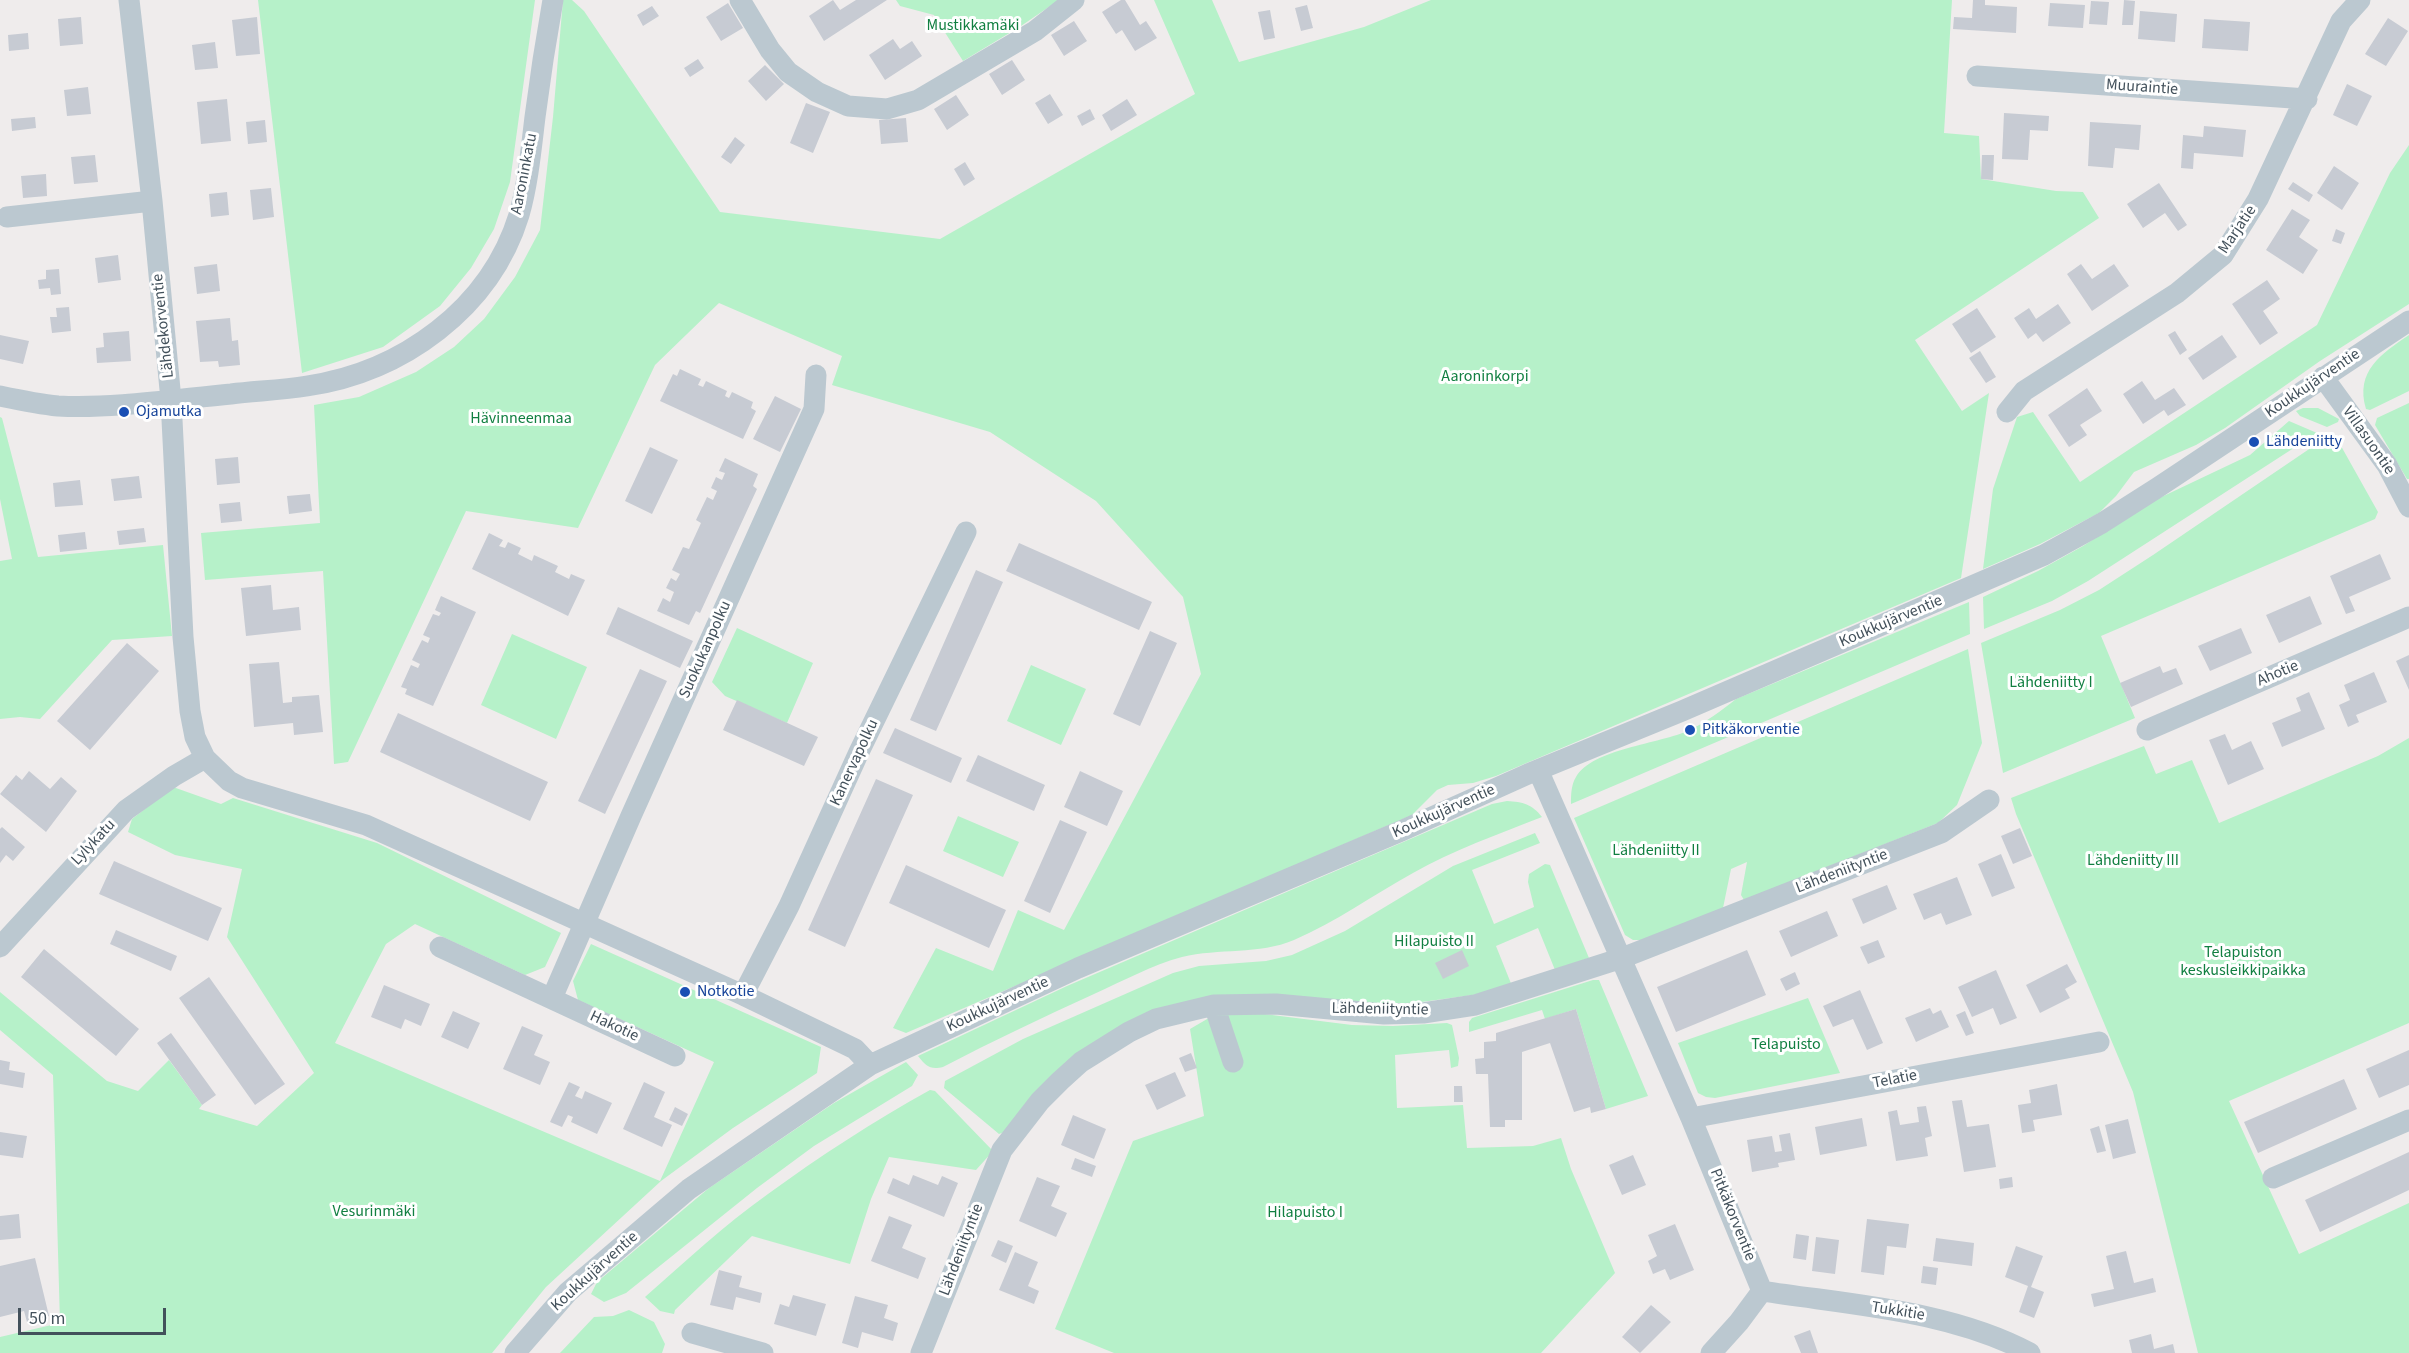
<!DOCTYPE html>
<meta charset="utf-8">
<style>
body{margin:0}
#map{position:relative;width:2409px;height:1353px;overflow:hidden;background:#efecec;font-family:"Source Sans 3",sans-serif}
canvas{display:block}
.scale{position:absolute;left:18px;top:1308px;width:148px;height:27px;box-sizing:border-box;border:3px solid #43515b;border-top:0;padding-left:8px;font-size:18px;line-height:21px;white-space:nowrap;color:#43515b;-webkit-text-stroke:4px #fff;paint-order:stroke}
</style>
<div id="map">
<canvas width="2409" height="1353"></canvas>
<div class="scale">50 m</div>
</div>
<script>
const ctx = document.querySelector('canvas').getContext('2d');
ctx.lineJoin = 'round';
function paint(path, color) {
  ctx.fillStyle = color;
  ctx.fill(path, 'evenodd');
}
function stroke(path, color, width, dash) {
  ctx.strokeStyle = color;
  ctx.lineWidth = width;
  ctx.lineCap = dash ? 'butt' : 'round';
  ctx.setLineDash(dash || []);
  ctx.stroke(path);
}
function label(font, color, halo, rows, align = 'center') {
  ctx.font = font + ' "Source Sans 3",sans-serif';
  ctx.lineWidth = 6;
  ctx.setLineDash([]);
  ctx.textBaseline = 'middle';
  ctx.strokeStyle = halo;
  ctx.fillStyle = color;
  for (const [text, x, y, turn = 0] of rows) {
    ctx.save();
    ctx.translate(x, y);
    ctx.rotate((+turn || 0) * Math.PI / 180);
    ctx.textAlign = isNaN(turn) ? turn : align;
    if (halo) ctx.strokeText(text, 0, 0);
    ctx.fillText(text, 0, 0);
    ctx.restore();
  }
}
paint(new Path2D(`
 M258,0H535L510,182L494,229L471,268L440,306L383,347L302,373Z
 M563,0H572L584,11L720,212L940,239L1195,94L1154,0H1212L1239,62L1364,27L1431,0H1952L1944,133L1979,136L1981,179L2056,191L2083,192L2099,218L1915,340L1962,411L1989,393L1961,578L1496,776L1473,783L1448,785L1437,790L1412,815L906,1033L893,1028L936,948L993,971L1018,910L1064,930L1201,674L1183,597L1096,501L990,432L832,385L842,356L719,303L655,365L578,528L466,511L348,762L334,764L323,571L205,580L201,533L320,523L314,405L359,397L416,372L454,347L484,319L515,277L540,230L553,117Z
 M896,0H1059L1021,26L963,61L934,15L900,6Z
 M2409,145V304L2320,361L2225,428L2196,445L2134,472L2116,496L2099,513L2040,544L1983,569L1993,489L2017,417L2033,412L2080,482L2317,325L2390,173Z
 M2409,335V391L2370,410L2366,409C2355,371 2381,354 2409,335Z
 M2409,403V479H2407L2375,425L2377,418Z
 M2303,408H2318L2339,419L2338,422L2327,427L2300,416L2296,411Z
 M0,417L2,418L38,557L163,545L172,636L112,640L40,719L20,717L0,719V561L12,559L0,499Z
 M2289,421L2317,433L2088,581L2052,601L1984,629L1983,597L2038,571L2083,546L2153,501L2250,455Z
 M2331,439L2341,446L2378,512L2375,519L2101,636L2135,718L2003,773L1981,643L2060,610L2099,590L2153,555L2321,441Z
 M1969,602L1970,634L1571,804C1571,795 1571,785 1576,777C1592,749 1659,744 1690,730C1706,722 1721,711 1736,699Z
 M737,628L813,663L787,723L725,696L712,682Z
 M512,634L587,667L556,739L481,705Z
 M1968,649L1982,743L1957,805L1938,823L1744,900L1741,895L1747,862L1731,869L1723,908L1643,940H1633L1625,935L1574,818Z
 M1031,665L1086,689L1061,745L1007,721Z
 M2409,738V1023L2229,1101L2299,1254L2409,1203V1353H2198L2133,1092L2016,814L2011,798L2144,746L2156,774L2192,760L2219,823L2378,756Z
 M173,787L221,804L233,798L377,843L561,933L545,967L525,975L415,924L386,944L335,1043L660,1181L714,1062L578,1000L573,981L591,944L821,1047L817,1073L733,1128L661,1181L546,1287L492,1353H0V1337L60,1323L53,1075L0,1030V992L107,1081L138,1091L169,1060L202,1105L199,1109L257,1126L314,1073L227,937L242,869L175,855L128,832L132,819Z
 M1507,801C1523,802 1532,804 1542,817C1499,834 1453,850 1413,873C1373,895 1336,922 1294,940C1259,955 1219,948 1182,957C1152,965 1123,981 1094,994C1043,1017 993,1041 943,1067C930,1070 926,1066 918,1056L1067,986L1492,804Z
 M958,816L1019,842L1003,877L943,851Z
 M1535,833L1540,843L1472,870L1494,924L1534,907L1528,882L1529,874L1545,864L1550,865L1589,958L1555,970L1538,928L1496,946L1512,986L1473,995L1414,1003L1372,1004L1276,994L1210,996L1144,1016L1007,1131L999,1134L944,1088L945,1081L1023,1039L1173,973L1199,966L1266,961L1292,955L1345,931L1453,866Z
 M1593,980H1599L1648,1096L1606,1109L1576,1009L1545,1019L1542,1010L1469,1032V1022L1472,1018Z
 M1808,998L1840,1073L1715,1098L1706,1097L1698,1093L1678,1043Z
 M1256,1013L1352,1025L1393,1026L1447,1023L1452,1025L1459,1058L1458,1066L1451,1068L1449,1050L1395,1055L1397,1108L1463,1105L1467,1148L1533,1146L1561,1138L1571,1169L1615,1273L1541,1353H1114L1055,1329L1133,1141L1204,1116L1190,1029L1214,1015Z
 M906,1062L918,1075L912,1086L814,1146L757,1188L626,1293L604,1302L591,1294L597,1282L709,1188L834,1103Z
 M930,1090L935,1091L993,1151L976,1170L889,1157L871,1199L850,1264L752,1236L675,1310L674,1314L660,1311L645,1297C685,1262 724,1225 768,1194C820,1156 874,1121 930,1090Z
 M629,1310L654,1322L665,1344L662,1353H560L594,1317L613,1316Z`), '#b6f1c9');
paint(new Path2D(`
 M833,0L840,10L856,0H887L824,41L809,16Z
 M1121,0H1125L1140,25L1146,21L1157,38L1135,51L1122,30L1116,34L1102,12Z
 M1973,0H1985V5L2017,7L2016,33L1953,29L1954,17L1972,18Z
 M2124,0L2135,1L2133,25H2122Z
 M2091,1L2109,2L2107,25L2089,24Z
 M728,3L743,28L721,41L706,17Z
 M2050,3L2085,5L2083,28L2048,26Z
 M1307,5L1313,28L1301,31L1295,8Z
 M652,6L659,16L643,26L637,15Z
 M1270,10L1275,38L1264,40L1258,12Z
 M2140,11L2177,14L2175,42L2138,39Z
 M81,17L83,44L60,46L58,19Z
 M257,17L260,54L236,56L232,20Z
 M2388,18L2408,31L2386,66L2365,54Z
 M2204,19L2250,22L2248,51L2202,48Z
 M1074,21L1087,41L1064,56L1051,35Z
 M28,33L29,49L9,51L8,35Z
 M893,39L900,49L912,41L922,56L885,80L869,55Z
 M215,42L218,68L195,70L192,45Z
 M698,59L704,68L690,77L684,68Z
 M1012,60L1025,80L1002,95L989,74Z
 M765,65L784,84L766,101L748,81Z
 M2347,84L2372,96L2357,126L2333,115Z
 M88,87L91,114L67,116L64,90Z
 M1050,94L1063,115L1048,124L1035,103Z
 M956,95L969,115L947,130L934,109Z
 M227,99L231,141L201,144L197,102Z
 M1127,99L1137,115L1111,131L1102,115Z
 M806,103L830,112L813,153L790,143Z
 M1090,109L1095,119L1082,126L1077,116Z
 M2004,113L2049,116L2048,131L2030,130L2028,160L2002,159Z
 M35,117L36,128L12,131L11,119Z
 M906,118L908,142L881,144L879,120Z
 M265,120L267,142L248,144L246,122Z
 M2090,122L2141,125L2139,150L2115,148L2113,168L2088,166Z
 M2204,126L2246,130L2243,157L2194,153L2193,169L2181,168L2183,135L2203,137Z
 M735,137L745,145L731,164L721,157Z
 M95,155L98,182L74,184L71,157Z
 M1982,155H1994L1993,180L1981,179Z
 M965,162L975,179L964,186L954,169Z
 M2334,166L2359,183L2342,210L2317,193Z
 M46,174L47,196L23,198L21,176Z
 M2293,182L2313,195L2309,202L2288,189Z
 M2159,183L2187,225L2178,231L2165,213L2143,228L2127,204Z
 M271,188L274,217L253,220L250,190Z
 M227,192L229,215L211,217L209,194Z
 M2292,209L2310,220L2299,237L2318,250L2303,274L2266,250Z
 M2336,229L2345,233L2341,244L2332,241Z
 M118,255L121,280L98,283L95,258Z
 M217,264L220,291L197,294L194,267Z
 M2081,264L2092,279L2114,264L2129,286L2092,311L2067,274Z
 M59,269L61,294L51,295L50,288L39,289L38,280L46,279V270Z
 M2267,280L2280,299L2263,311L2278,333L2260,345L2232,304Z
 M2058,304L2071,323L2043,342L2036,333L2028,339L2014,318L2029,308L2036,319Z
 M69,307L71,331L52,333L50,317H57L56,308Z
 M1977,308L1996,337L1971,353L1952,324Z
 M230,318L232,341L238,340L240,365L219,367L218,361L200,362L196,321Z
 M129,331L131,361L97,363L96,348L104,347L103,333Z
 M2175,331L2187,350L2180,355L2168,335Z
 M0,335L29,341L23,364L0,359Z
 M2222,335L2237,357L2203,380L2188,358Z
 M1980,351L1996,377L1986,383L1969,358Z
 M680,369L701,379L698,385L703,387L706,381L727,391L725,396L729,398L732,392L753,402L751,408L756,411L743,439L660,401L673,374L677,376Z
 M2142,381L2155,400L2174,388L2186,405L2168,416L2164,410L2143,424L2123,394Z
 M2087,388L2102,411L2080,425L2087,435L2069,447L2048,415Z
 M775,396L801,409L780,452L753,439Z
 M650,447L678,460L652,514L625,501Z
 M238,457L240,483L217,485L215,459Z
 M725,458L758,474L753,486L757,489L700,613L696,611L689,625L657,611L663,598L670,602L674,592L666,588L671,578L676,581L680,574L672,570L683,547L689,549L701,523L696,520L707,497L713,500L717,491L711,488L716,477L722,480L725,473L719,471Z
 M139,476L142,498L114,501L111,479Z
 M80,480L83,505L55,507L53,483Z
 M310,494L312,511L289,514L287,496Z
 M240,502L242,521L221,523L219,504Z
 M144,528L146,542L119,545L117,531Z
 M85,532L87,549L60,552L58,535Z
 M489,533L503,540L499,546L505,548L508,542L521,548L518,554L532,561L534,555L558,566L555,572L569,579L571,574L585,580L568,616L472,569Z
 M1019,543L1152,602L1139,630L1006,571Z
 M2380,554L2391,579L2349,597L2355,611L2346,614L2330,576Z
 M976,570L1003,582L936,731L910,720Z
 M271,585L273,610L299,607L301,630L246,636L241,588Z
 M441,596L476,612L433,706L405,694L407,689L401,687L411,665L418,668L420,664L412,660L422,640L428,643L430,638L423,635L433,614L439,616L441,613L435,610Z
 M2310,596L2322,624L2279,643L2266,615Z
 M618,607L693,641L680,668L606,634Z
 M2241,628L2252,653L2210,671L2198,646Z
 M1150,631L1177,643L1140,726L1113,714Z
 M127,643L159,671L90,750L57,721Z
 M2409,655V690L2396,661Z
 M279,662L283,703L292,702V697L319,695L323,732L294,735L293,723L254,727L249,664Z
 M2160,666L2163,673L2176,668L2183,684L2131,707L2120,683Z
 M640,669L667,681L605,814L578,801Z
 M2374,672L2387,702L2356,715L2359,722L2348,727L2339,705L2350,700L2344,685Z
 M2309,692L2325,729L2282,747L2272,723L2301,711L2296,698Z
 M737,700L818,737L804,766L723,730Z
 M398,713L548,782L530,821L380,752Z
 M895,728L962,758L951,783L883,753Z
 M2225,734L2232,750L2251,741L2264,769L2228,785L2209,740Z
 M978,755L1045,785L1034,811L966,781Z
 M29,771L50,789L61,777L77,791L46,832L0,794L16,775L22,780Z
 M1080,771L1123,791L1107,826L1064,807Z
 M876,779L913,795L845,947L808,930Z
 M1060,820L1087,832L1050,913L1024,901Z
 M2,827L25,847L13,861L6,855L0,863V829Z
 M2020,828L2032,856L2013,864L2001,836Z
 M2001,854L2015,888L1992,897L1978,864Z
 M114,861L222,908L208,941L99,894Z
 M906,865L1006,910L989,948L889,903Z
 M1957,877L1972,915L1946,925L1941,913L1924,920L1913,894Z
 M1887,885L1897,909L1863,924L1852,899Z
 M1827,911L1838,936L1791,957L1779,931Z
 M116,930L177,956L171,971L110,944Z
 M1878,940L1885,957L1868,964L1860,947Z
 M44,949L139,1029L116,1056L21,977Z
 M1462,950L1469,966L1443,979L1435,963Z
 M1747,950L1766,995L1676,1032L1657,987Z
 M2067,964L2077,982L2065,989L2070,998L2040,1013L2026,985Z
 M1996,970L2017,1018L2000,1025L1993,1008L1972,1017L1958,987Z
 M1795,972L1800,984L1786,991L1780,979Z
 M209,977L285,1084L255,1105L179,998Z
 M384,985L430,1004L421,1026L405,1019L401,1029L371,1017Z
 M1860,990L1883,1043L1867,1050L1853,1019L1833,1027L1823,1006Z
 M1930,1008L1933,1014L1941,1010L1949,1027L1916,1042L1905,1018Z
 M1576,1009L1606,1109L1591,1113L1590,1107L1574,1112L1550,1043L1522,1052V1120H1505V1127H1490L1488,1074H1476L1475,1059L1484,1058V1042L1496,1041V1033Z
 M453,1011L480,1023L468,1049L441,1037Z
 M1965,1011L1974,1033L1966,1036L1956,1015Z
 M522,1026L543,1035L534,1055L550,1062L540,1085L503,1069Z
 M171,1033L216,1095L202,1105L157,1043Z
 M2409,1050V1085L2379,1098L2366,1069Z
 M1191,1053L1197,1068L1185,1072L1179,1058Z
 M0,1060L10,1062L9,1070L25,1073L23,1088L0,1084Z
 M1175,1072L1186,1096L1157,1110L1145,1085Z
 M2344,1079L2357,1109L2258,1153L2244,1122Z
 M569,1082L580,1087L575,1096L582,1099L585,1091L612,1103L597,1134L571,1122L573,1117L568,1115L562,1127L550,1122Z
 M644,1082L665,1092L654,1117L672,1125L662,1147L623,1129Z
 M2057,1084L2062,1115L2033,1120L2035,1131L2022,1133L2018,1105L2031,1103L2029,1090Z
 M1454,1086H1462L1463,1102H1454Z
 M1962,1100L1967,1127L1989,1124L1996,1167L1964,1172L1952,1101Z
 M1926,1106L1932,1136L1925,1138L1928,1156L1896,1161L1888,1112L1897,1110L1900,1125L1919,1122L1917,1107Z
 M675,1107L688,1114L682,1126L669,1120Z
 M1073,1115L1106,1129L1094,1159L1061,1145Z
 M1862,1118L1867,1146L1820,1155L1815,1127Z
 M2128,1119L2136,1153L2113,1159L2105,1125Z
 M2099,1126L2106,1151L2097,1153L2090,1129Z
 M0,1132L27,1136L23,1158L0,1155Z
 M1790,1133L1795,1160L1778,1163L1779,1167L1752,1172L1747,1140L1772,1136L1775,1152L1782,1151L1779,1135Z
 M2409,1152V1190L2320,1232L2305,1200Z
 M1633,1155L1646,1185L1622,1195L1609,1165Z
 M1075,1158L1096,1166L1092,1177L1071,1169Z
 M913,1175L938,1185L942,1176L958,1183L944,1217L887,1193L893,1178L909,1185Z
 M1037,1177L1060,1186L1051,1206L1067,1213L1056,1237L1019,1221Z
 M2012,1177L2013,1187L2000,1189L1999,1179Z
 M19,1214L21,1238L0,1240V1216Z
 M889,1216L912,1225L902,1248L926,1258L918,1279L871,1261Z
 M1867,1219L1909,1224L1906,1248L1887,1246L1884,1275L1861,1272Z
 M1675,1224L1694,1270L1670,1280L1665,1269L1653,1274L1648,1261L1657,1256L1648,1235Z
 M1796,1234L1809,1236L1806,1260L1793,1258Z
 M1816,1237L1839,1240L1835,1274L1812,1271Z
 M1936,1238L1974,1243L1972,1266L1933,1261Z
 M998,1240L1013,1246L1006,1263L991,1256Z
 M2016,1246L2043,1256L2031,1287L2044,1292L2034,1318L2019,1312L2028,1286L2005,1277Z
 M2126,1251L2134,1283L2153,1278L2156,1292L2094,1307L2091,1294L2114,1289L2106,1256Z
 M1015,1252L1038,1262L1028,1286L1039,1291L1034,1304L999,1290Z
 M35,1258L49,1316L27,1322L24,1311L0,1317V1266Z
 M1923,1266L1938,1268L1936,1285L1921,1283Z
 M719,1270L742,1276L739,1287L762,1293L760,1303L736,1297L733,1310L710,1305Z
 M793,1295L826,1304L816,1336L774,1324L780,1304L789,1307Z
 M855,1296L888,1305L884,1318L898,1323L893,1341L862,1332L858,1348L842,1343Z
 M1651,1305L1671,1322L1640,1353L1622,1337Z
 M1810,1330L1818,1353H1801L1794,1336Z
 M2151,1334L2154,1349L2173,1344L2175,1353H2132L2129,1340Z`), '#c7cbd3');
stroke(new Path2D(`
 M129,0L152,201L171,400L183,637L190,711L195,737L205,758L229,781L242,788L366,825L743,995L855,1049L870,1065
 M740,0L770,50L788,72L817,92L848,106L887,109L918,100L1035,31L1074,0
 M1977,76L2307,99
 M7,217L152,201
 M2323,377L2387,465L2409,507
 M0,396C19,400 38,404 58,406C112,409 177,399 231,394C256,391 282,390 307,386C402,372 490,309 519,215C528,183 531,150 535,117C540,78 546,39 553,0
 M2007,412L2024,391L2177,293L2223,255L2258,199L2341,21L2360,0
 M2147,730L2409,617
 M1538,770L1691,1118L1762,1291L1739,1322L1711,1353
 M0,947L126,810L174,776L205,758
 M440,947L675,1056
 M743,995L789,906L859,752L966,532
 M552,998L631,816L814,409L816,375
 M1214,1005L1233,1062
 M1691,1118L2099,1042
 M2273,1178L2409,1120
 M1762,1291C1851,1305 1949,1310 2030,1353
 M692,1333L763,1353
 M515,1353L568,1292L689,1189L870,1065L1078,968L1401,831L1528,774L1682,711L2044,555L2102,523L2157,488L2409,321
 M921,1353L1002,1150L1040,1101L1060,1081L1081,1062L1129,1032L1156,1019L1214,1005L1276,1004L1384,1014L1423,1013L1475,1005L1622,958L1941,833L1989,800`), '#bbc8d0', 21);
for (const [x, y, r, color] of [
 [124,412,6,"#1a4fb4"],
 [2254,442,6,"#1a4fb4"],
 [1690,730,6,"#1a4fb4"],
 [685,992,6,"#1a4fb4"]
]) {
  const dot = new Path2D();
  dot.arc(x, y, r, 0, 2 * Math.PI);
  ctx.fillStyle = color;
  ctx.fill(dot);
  stroke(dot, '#fff', 2);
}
label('16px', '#117f41', '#fff', [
 ["Mustikkamäki",973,26],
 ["Aaroninkorpi",1485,377],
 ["Hävinneenmaa",521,419],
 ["Lähdeniitty I",2051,683],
 ["Lähdeniitty II",1656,851],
 ["Lähdeniitty III",2133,861],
 ["Hilapuisto II",1434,942],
 ["Telapuiston",2243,953],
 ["keskusleikkipaikka",2243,971],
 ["Telapuisto",1786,1045],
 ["Vesurinmäki",374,1212],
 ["Hilapuisto I",1305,1213]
]);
label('16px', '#43515b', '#fff', [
 ["Muuraintie",2142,88,4],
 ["Aaroninkatu",525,174,-79],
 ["Marjatie",2238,230,-56],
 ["Lähdekorventie",164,326,-96],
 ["Koukkujärventie",2313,384,-34],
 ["Villasuontie",2368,441,55],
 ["Koukkujärventie",1891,622,-23],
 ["Suokukanpolku",706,650,-66],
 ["Ahotie",2278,674,-23],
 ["Kanervapolku",855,763,-65],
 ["Koukkujärventie",1444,812,-24],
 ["Lylykatu",94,843,-47],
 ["Lähdeniityntie",1842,872,-21],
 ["Koukkujärventie",998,1005,-25],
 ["Lähdeniityntie",1380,1010,1],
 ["Hakotie",614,1027,25],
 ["Telatie",1895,1080,-11],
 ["Pitkäkorventie",1732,1215,68],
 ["Lähdeniityntie",962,1250,-69],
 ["Koukkujärventie",595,1272,-42],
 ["Tukkitie",1898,1312,9]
]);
label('16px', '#164399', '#fff', [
 ["Ojamutka",136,412],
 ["Lähdeniitty",2266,442],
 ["Pitkäkorventie",1702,730],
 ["Notkotie",697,992]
], 'left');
</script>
